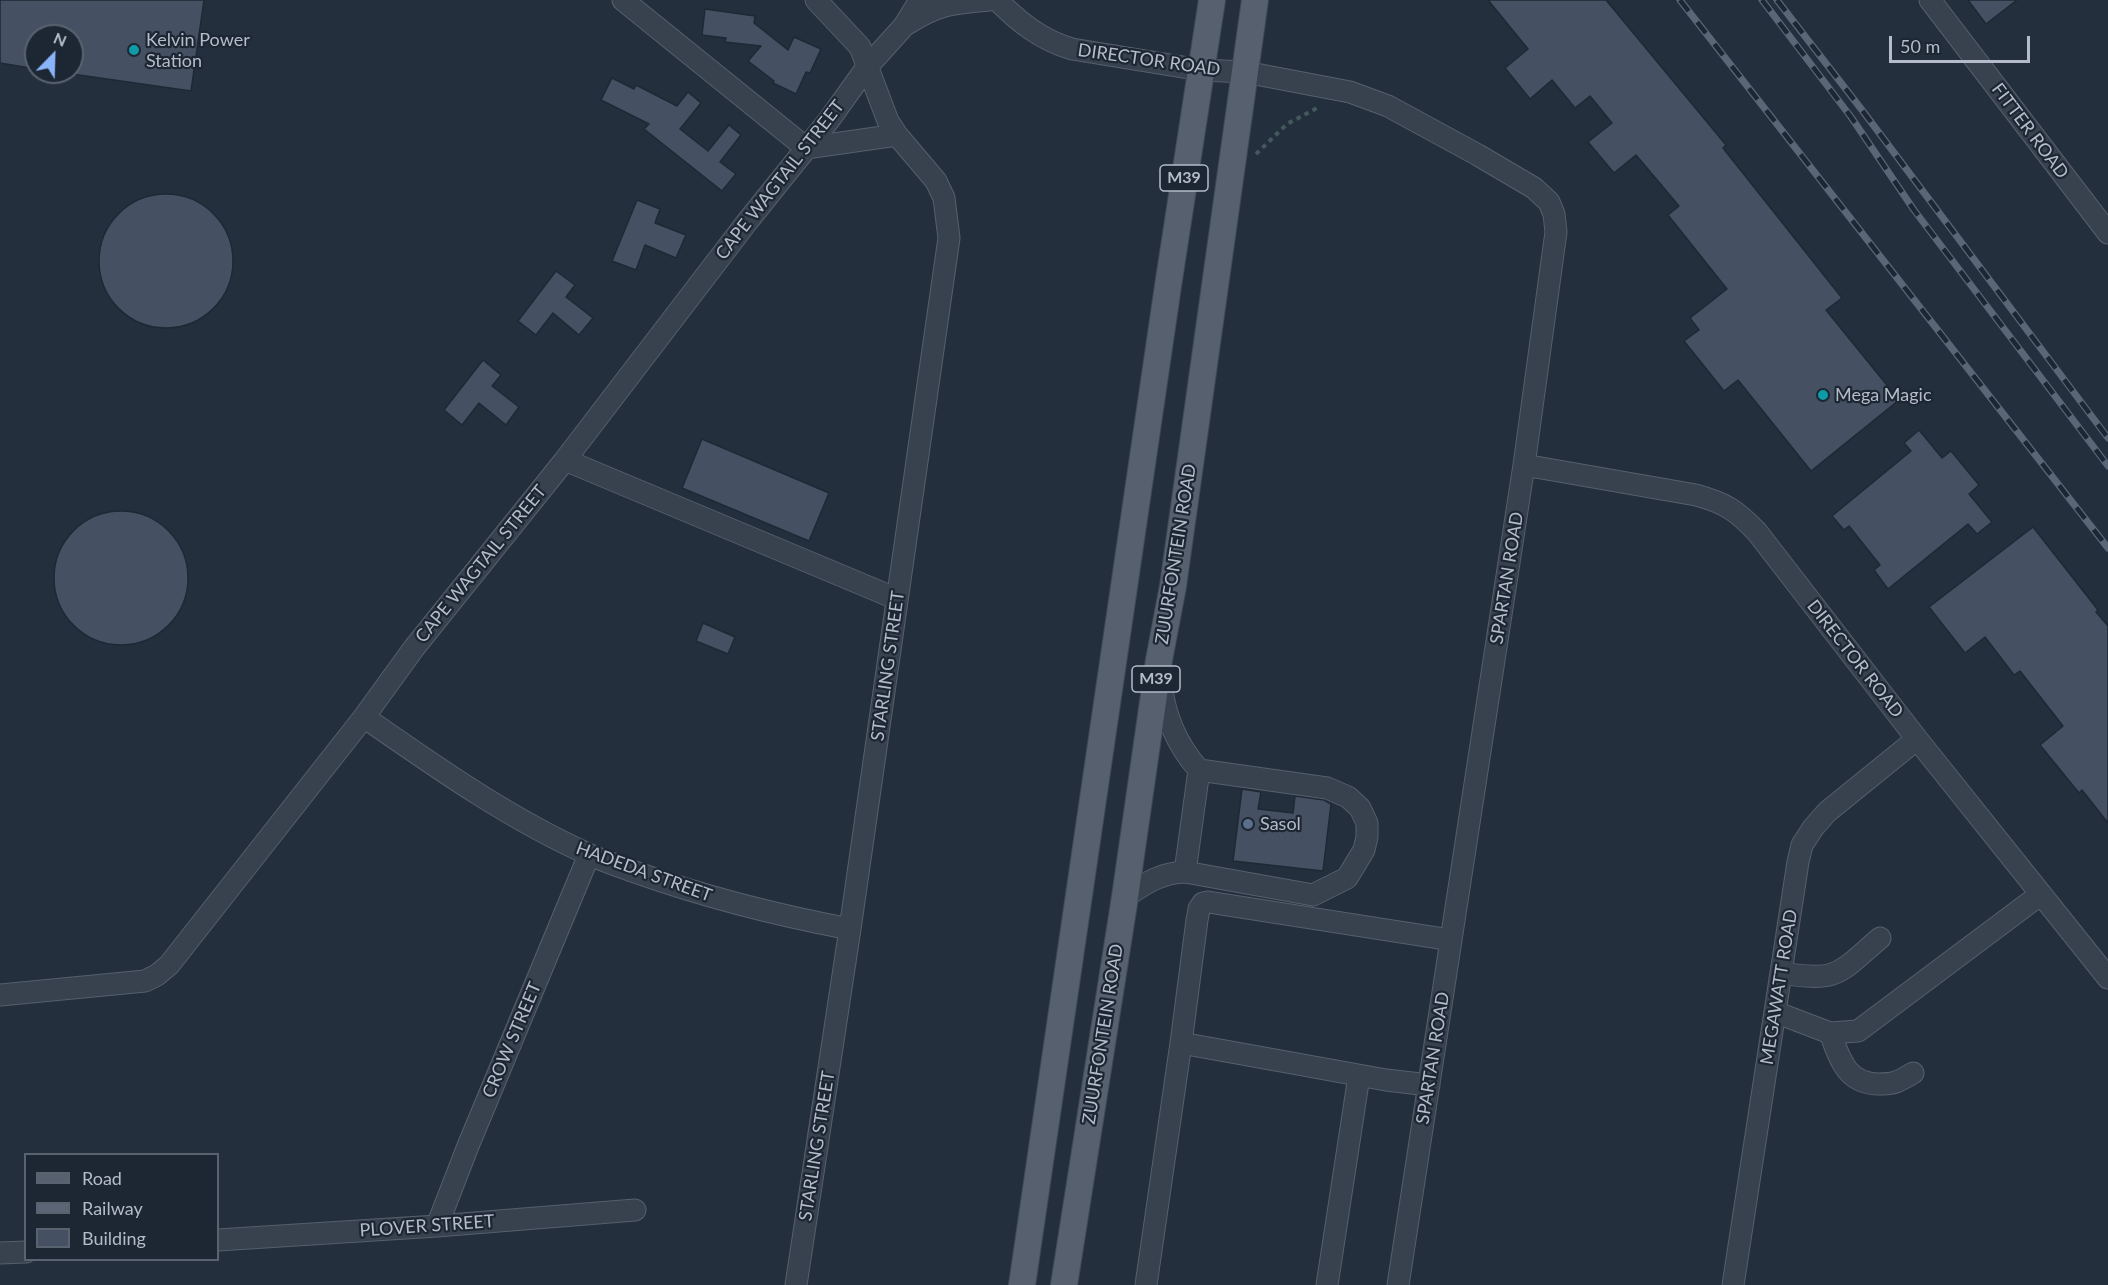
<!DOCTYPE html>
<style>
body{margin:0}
#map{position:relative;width:2108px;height:1285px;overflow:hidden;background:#242f3e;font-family:Lato,sans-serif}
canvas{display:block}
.legend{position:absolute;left:24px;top:1153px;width:195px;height:108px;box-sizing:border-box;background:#1d2633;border:2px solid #59626f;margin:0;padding:8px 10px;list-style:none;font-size:18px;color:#b4bcc9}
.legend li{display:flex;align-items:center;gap:12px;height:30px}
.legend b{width:30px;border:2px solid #59626f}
.north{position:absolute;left:24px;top:24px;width:60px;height:60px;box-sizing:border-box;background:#1d2633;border:2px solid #59626f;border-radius:50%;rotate:23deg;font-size:16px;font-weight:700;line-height:24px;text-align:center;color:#b4bcc9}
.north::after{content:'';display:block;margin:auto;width:21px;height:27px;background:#8ab4f8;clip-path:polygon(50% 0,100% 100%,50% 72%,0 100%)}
.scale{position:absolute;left:1889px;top:36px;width:141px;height:27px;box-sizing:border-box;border:3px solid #b4bcc9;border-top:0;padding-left:8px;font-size:18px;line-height:21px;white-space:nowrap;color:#b4bcc9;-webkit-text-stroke:4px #1d2633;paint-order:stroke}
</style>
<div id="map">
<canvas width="2108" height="1285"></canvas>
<ul class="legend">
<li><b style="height:8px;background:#56606e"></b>Road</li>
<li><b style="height:8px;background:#5a6575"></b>Railway</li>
<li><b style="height:16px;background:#455162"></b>Building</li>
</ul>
<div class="north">N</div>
<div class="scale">50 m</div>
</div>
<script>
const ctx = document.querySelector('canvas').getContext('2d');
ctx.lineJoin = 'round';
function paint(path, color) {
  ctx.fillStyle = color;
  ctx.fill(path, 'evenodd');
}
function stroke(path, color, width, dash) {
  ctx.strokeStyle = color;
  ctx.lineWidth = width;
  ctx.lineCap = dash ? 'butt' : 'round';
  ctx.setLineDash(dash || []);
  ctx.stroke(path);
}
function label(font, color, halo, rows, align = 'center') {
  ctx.font = font + ' Lato,sans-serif';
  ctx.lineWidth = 4.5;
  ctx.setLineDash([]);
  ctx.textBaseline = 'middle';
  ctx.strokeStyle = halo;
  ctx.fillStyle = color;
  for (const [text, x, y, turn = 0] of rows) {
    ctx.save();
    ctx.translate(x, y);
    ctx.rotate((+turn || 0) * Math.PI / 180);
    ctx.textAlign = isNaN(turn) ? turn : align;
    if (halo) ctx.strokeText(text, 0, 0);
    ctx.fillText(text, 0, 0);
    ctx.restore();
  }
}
const building = new Path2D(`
 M0,0H204L191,91L72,74V36H36V69L0,63Z
 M1488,0H1606L1726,145L1723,148L1842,298L1826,310L1899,400L1811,471L1738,380L1724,391L1684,341L1699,330L1690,318L1727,289L1668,215L1679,206L1636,155L1614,173L1588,142L1612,123L1590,96L1575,108L1552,80L1530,99L1505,68L1528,49Z
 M1968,0H2017L1986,24Z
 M705,9L755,16L754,23L788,50L794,37L821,49L810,73L806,72L796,94L773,83L774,81L748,61L761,46L725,42L726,38L702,35Z
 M612,78L634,89L636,85L677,106L688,92L701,103L680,129L708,151L729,125L741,135L720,162L736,174L722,191L644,129L649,124L601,100Z
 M99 261a67 67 0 1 1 134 0a67 67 0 1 1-134 0Z
 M637,200L660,209L655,223L686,235L676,258L645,245L636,270L612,261Z
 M556,271L575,285L566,297L593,318L579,335L553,313L536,335L518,321Z
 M483,360L501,375L492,386L519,407L506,425L479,403L462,425L444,410Z
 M1919,430L1942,458L1951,451L1979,485L1969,494L1992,522L1977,534L1968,524L1888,589L1874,570L1880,565L1849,526L1844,530L1832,516L1911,451L1904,443Z
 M702,439L829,493L809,541L682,488Z
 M54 578a67 67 0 1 1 134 0a67 67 0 1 1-134 0Z
 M2033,527L2098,610L2096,612L2108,626V823L2082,790L2079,793L2040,745L2063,726L2020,671L2014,675L1985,637L1965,653L1929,607Z
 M703,623L735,637L728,654L696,641Z
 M1242,789L1261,792L1258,809L1293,813L1295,796L1324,800L1331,804L1323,871L1233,861Z`);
paint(building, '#455162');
stroke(building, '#1f2835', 1.5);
const minor = new Path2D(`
 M623,0L806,148L897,135
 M997,0C1019,22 1041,40 1072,49L1201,70L1245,72L1350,92L1388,106L1478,155L1534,188L1549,202L1554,214L1556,232L1524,465L1398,1285
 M1930,0L2108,233
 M907,24C940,3 951,4 989,0
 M565,460L897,599
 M1524,465L1696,495C1725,503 1736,510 1757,532L1917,739L2108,978
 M364,717C436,767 508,818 588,854C603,861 619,866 635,872C705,897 776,915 850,929
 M1185,872L1199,770
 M1125,897C1146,883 1160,873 1185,872L1313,895L1347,878L1364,850L1367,837V823L1360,808L1348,797L1327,788L1199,770C1176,744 1164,716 1161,681
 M1781,973C1839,982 1838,974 1880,938
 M0,995L145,981L157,975L169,965L364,717L414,648L565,460L747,222L829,120L867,67L904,26L920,0
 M1775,1012L1830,1033L1858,1031L2041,894
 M1830,1033C1840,1059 1846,1083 1878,1084C1895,1084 1898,1082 1913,1073
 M1429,1085L1386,1080L1181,1043L1197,920L1199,909L1203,903L1208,902L1451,940
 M437,1226L468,1146L589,855
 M218,1240L437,1226L635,1210
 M0,1253L26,1252
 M796,1285L850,929L949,238L944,198L936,181L897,135L888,121L860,47L816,0
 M1146,1285L1181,1043
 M1327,1285L1359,1076
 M1733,1285L1798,862L1802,845L1813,828L1827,812L1917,739`);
const major = new Path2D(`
 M1022,1285L1168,286L1212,0
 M1064,1285L1125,897L1159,660L1173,586L1255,0`);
stroke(minor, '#565f6c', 23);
stroke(major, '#414a57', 28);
stroke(new Path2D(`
 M1256,154L1287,124L1319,107`), '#44595c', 4, [4.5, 4.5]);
stroke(minor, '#38414e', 21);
stroke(major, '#56606e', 26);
const rail = new Path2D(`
 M1680,0L2108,548
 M1762,0L1851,117L1914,210L2108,466
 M1777,0L1862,110L2108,438`);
stroke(rail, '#5a6575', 7);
stroke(rail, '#1d2633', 4.5, [14]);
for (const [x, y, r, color] of [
 [134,50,6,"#0f9aa8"],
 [1823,395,6,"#0f9aa8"],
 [1248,824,6,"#5c6f8a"]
]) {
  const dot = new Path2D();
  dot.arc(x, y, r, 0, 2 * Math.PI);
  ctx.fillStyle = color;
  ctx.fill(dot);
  stroke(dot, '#1d2633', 2);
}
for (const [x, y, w] of [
 [1184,178,48],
 [1156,679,48]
]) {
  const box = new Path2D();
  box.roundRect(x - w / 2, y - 13, w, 26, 4.5);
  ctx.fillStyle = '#1d2633';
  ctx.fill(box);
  stroke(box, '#b4bcc9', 1.5);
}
label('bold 16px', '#b4bcc9', null, [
 ["M39",1184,178],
 ["M39",1156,679]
]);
label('18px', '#b4bcc9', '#1d2633', [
 ["Kelvin Power",146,40],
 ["Station",146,61],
 ["Mega Magic",1835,395],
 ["Sasol",1260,824]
], 'left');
label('18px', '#b4bcc9', '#1d2633', [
 ["DIRECTOR ROAD",1149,60,8],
 ["FITTER ROAD",2030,131,53],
 ["CAPE WAGTAIL STREET",780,180,-52],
 ["ZUURFONTEIN ROAD",1176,554,-81],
 ["CAPE WAGTAIL STREET",481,564,-51],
 ["SPARTAN ROAD",1507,578,-81],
 ["DIRECTOR ROAD",1855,659,52],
 ["STARLING STREET",888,666,-82],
 ["HADEDA STREET",644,872,20],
 ["MEGAWATT ROAD",1779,987,-81],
 ["ZUURFONTEIN ROAD",1103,1034,-81],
 ["CROW STREET",512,1040,-67],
 ["SPARTAN ROAD",1433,1058,-81],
 ["STARLING STREET",817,1146,-81],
 ["PLOVER STREET",427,1226,-4]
]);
</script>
